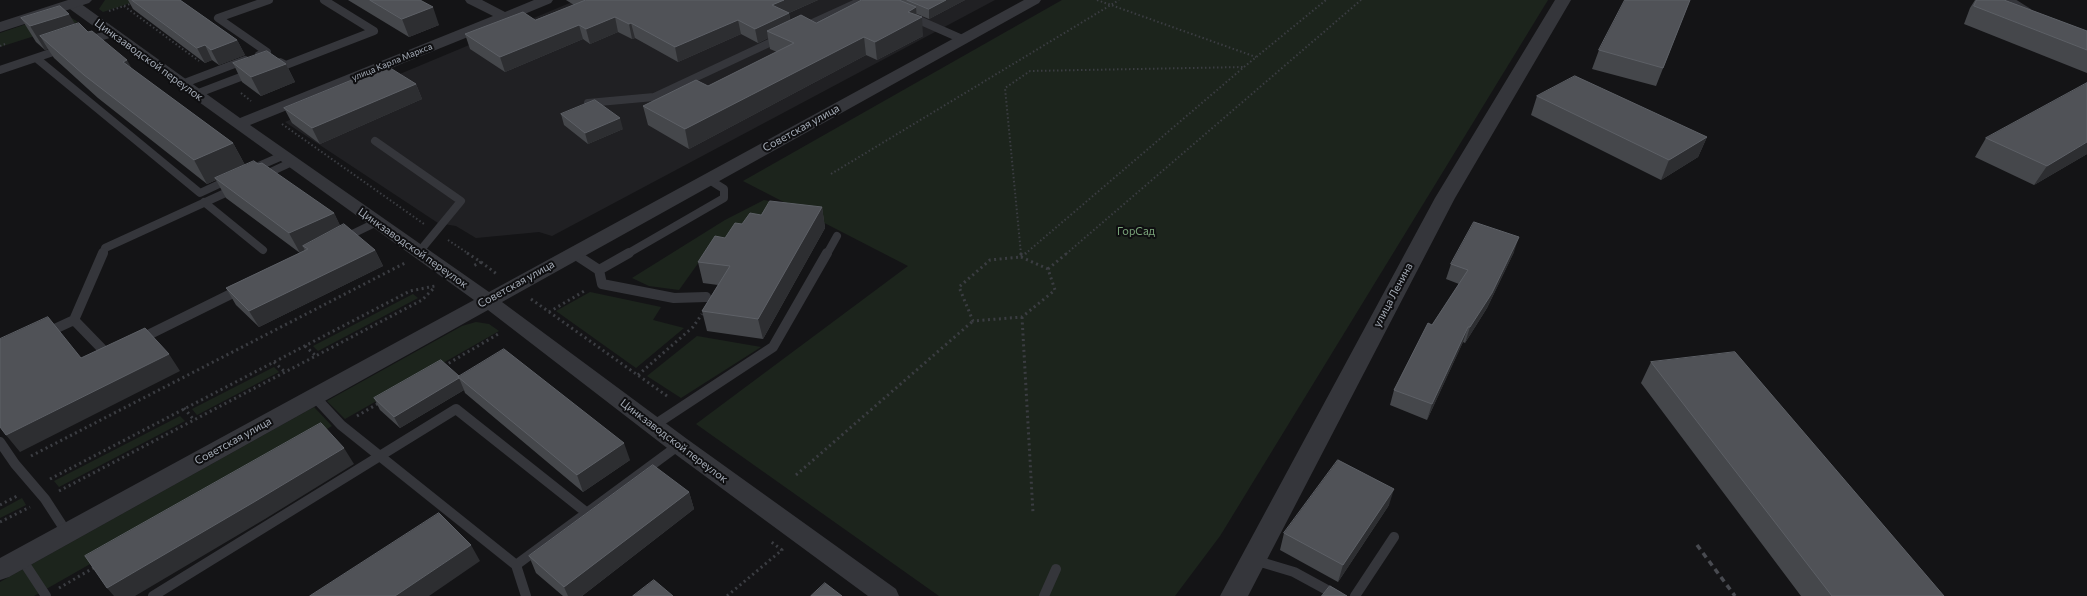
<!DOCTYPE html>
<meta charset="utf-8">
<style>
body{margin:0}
canvas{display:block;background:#141416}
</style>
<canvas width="2087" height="596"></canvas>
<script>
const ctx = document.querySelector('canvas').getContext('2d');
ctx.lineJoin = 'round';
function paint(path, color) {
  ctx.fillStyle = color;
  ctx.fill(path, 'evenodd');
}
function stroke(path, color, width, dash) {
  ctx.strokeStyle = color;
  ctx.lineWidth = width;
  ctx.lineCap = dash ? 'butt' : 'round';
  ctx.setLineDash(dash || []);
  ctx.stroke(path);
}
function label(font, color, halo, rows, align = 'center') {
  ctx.font = font + ' Commissioner,sans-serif';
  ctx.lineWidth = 4;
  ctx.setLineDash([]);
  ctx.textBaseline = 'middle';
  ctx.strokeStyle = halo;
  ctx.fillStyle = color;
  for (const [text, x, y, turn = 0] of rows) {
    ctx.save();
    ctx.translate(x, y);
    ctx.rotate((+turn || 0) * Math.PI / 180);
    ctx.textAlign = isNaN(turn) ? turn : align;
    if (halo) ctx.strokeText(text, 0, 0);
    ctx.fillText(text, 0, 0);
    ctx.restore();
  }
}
paint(new Path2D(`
 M577,0H995L552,236L539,232L476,238L456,226L438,223L285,122Z`), '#202023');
paint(new Path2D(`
 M105,0H140L103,12L99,9Z
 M1062,0H1548L1220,536L1175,596H939L696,424L908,266L743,181Z
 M50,16L70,17L78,22L0,47V33Z
 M764,200L778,203V210L704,255L679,290L649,286L632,278L725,220Z
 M590,292L661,307L653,320L684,328L636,368L556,311Z
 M413,294L418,298L318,351L313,346Z
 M476,322L489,324L499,331L345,419L327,401L462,326Z
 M697,336L761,347L681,398L647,376Z
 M274,367L279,372L197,415L192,409Z
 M314,407L332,426L34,596H0V582Z
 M180,416L185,421L59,487L54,481Z
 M22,498L26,505L0,518V510Z`), '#1c241c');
stroke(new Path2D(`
 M1097,0L1256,57
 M124,6L199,61
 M109,11L133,3
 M0,46L5,44
 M241,93L251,101
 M282,124L424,224
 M831,174L1119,0
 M448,240L469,254
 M1021,254L1005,88L1030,71L1244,67
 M1025,254L1244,67L1326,0
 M1066,254L1361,0`), '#3b3d42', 2, [1.5, 2.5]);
stroke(new Path2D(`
 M467,253L481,262L473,266
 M1021,253V257
 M1021,257L1026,253
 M1021,257L1048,269L1055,290L1022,317L973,321L959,287L990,260Z
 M481,262L498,275
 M1048,269L1067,253
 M531,299L667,396
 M549,312L586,290
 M1022,317L1033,513
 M305,346L316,356
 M274,362L285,372
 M444,366L500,333
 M638,375L693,327L702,314
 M184,408L194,420
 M357,416L379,403
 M31,456L405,263
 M796,475L973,321
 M50,479L410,291L435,286
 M59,491L422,300L435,287
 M0,505L19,495
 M0,522L30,507
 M59,588L95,567
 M727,596L782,550L770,541`), '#3b3d42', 3, [2, 3.5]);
stroke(new Path2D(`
 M2009,0L2028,12
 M912,17L962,39
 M804,27L863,0
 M89,40L113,33
 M259,55L267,52L218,18L269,0
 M36,58L200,193L230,179
 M276,64L280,62L286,65L374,31L324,0
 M0,70L62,49
 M182,84L245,60
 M196,94L251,73
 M588,103L654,97L780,38
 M375,141L461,201L419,252
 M252,169L282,156
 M262,176L292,162
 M204,202L263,250
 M344,238L377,222
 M103,254L105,248L234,189
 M627,254L724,198V189L708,179
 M827,254L837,236`), '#35363b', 8);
stroke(new Path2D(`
 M103,253L74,320L108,355L110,354
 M573,253L599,270L629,253
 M599,270L602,284L674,298L706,297
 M46,333L74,320
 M140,339L241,289
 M314,396L341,425L516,565L679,445
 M653,426L773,347L827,253
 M0,442L15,464L45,499L67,533
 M21,558L46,596
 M1254,560L1294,572L1338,596
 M516,565L526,596
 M153,596L456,409L587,513
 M1044,596L1056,569
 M1355,596L1394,537`), '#35363b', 10);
paint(new Path2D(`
 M72,0L77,1L240,118L493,16L467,3L465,0H482L505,12L534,0H553L551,3L510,20L250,125L489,292L1024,0H1041L1039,3L502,302L687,439L896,589L899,596H868L671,451L488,310L9,577L0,580V558L474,300L67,7L65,4L67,1Z`), '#35363b');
paint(new Path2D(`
 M68,0H92L89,3L0,32V22Z
 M1555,0H1571L1455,198L1248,596H1220L1435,198Z`), '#35363b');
stroke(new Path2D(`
 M1697,545L1735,596`), '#484a50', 3.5, [5.5, 4.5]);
paint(new Path2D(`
 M128,0H180L237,40L245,55L219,65L212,60L205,63L133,9Z
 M348,0H420L439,25L409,37Z
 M566,0H818L789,13L790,20L816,23L862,0H965L929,19L917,14L923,36L877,60L866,55L689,149L648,125L643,106L708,86L777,52L770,49L768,38L758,43L741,34L678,62L635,38L632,39L618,32L590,44L583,39L505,72L470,49L465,34L535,20L574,5Z
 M1690,0L1656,86L1592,69L1599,50Z
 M1975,0H2004L2087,31V73L1964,24L1970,8Z
 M21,18L75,25L88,32L132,69L233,143L245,165L258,164L334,213L340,226L375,250L383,266L259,327L236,305L226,288L300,253L226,198L216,180L207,184L98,98L54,58L48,49L45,50L36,42Z
 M233,63L286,64L295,82L261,96L242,82Z
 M416,84L422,99L320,144L292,123L284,108Z
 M1537,96L1707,137L1698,157L1661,180L1531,115Z
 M561,114L623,129L588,144L564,125Z
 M1986,138L2087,154L2034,185L1975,157Z
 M822,207L825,228L763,339L707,331L702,311L718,285L703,283L698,262L725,238L742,224Z
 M1514,252L1487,308L1465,343L1463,342L1427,420L1390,405L1394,390L1432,325L1459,284L1446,279L1451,264Z
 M1651,362L1944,596H1801L1641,383Z
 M459,376L630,460L583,492L465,393L464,390L400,428L380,410L374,398Z
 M689,492L694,509L582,596H563L536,573L529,556Z
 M1389,505L1338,582L1280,550L1284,533Z`), '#45474b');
paint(new Path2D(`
 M784,0H818L775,19L772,5Z
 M946,0H965L929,19V9Z
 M433,7L439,25L409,37L402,19Z
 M916,7L917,20L922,17L923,36L877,60L875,42L908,12Z
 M789,13L791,28L767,31L768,38L758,43L755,29Z
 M69,14L83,37L40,36L48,49L45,50L30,26Z
 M615,17L618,32L590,44L586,29Z
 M738,20L741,34L678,62L675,47Z
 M631,23L635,38L632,39L629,24Z
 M579,25L583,39L505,72L500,57Z
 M864,37L866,55L689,149L685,129Z
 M237,40L245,55L219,65L211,50Z
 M205,45L212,60L205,63L197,48Z
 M127,60L140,83L123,62Z
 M286,64L295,82L261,96L251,77Z
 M416,84L422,99L320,144L312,128Z
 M620,118L623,129L588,144L585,133Z
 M1707,137L1698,157L1661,180L1669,160Z
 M2087,142V154L2034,185L2047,166Z
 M233,143L246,167L215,178L216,180L207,184L194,160Z
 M822,207L825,228L763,339L758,319Z
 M334,213L344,233L303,246L305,251L300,253L289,233Z
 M1519,237L1514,252L1487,308L1465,343L1470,327Z
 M375,250L383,266L259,327L249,311Z
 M1468,327L1463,342L1427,420L1432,404Z
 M169,354L180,371L20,452L6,435Z
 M459,378L464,390L400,428L394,417Z
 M624,443L630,460L583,492L577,475Z
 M344,448L354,464L265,519L135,596H114L107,588Z
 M1394,489L1389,505L1338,582L1343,565Z
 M689,492L694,509L582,596H568L564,587Z
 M471,545L480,561L429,596H395Z`), '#2d2e31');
const building = new Path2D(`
 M132,0H180L237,40L211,50L205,45L197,48Z
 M370,0H420L433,7L402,19Z
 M586,0H784L772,5L789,13L755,29L738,20L675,47L631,23L629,24L615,17L586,29L579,25L500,57L465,34L523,12L535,20Z
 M862,0H899L916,7L908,12L922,17L875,42L864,37L685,129L643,106L696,80L708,86L794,43L767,31L801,15L816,23Z
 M907,0H946L929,9Z
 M1625,0H1690L1663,68L1599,50Z
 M1977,0H2004L2087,31V50L1974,6Z
 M60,6L69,14L30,26L21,18Z
 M79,23L88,32L92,31L127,60L123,62L233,143L194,160L84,75L40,36Z
 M267,51L286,64L251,77L233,63Z
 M387,66L416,84L312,128L284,108Z
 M1575,76L1707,137L1669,160L1537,96Z
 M2087,83V142L2047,166L1986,138Z
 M595,100L620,118L585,133L561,114Z
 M254,161L258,164L262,163L334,213L289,233L215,178Z
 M770,201L822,207L758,319L702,311L730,266L698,262L715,236L725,238L735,223L742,224L750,213L761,215Z
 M1474,222L1519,237L1492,293L1470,327H1468L1432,404L1394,390L1428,323L1432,325L1468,270L1451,264Z
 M344,224L375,250L249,311L226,288L308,249L303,246Z
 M48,317L81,358L145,328L169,354L6,435L0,427V339Z
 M504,349L624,443L577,475L458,377Z
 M1735,352L1944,596H1832L1651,362Z
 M441,360L459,376L458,377L459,378L394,417L374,398Z
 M321,423L344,448L254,502L107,588L85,556Z
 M1338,460L1394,489L1343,565L1284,533Z
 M653,465L689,492L564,587L529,556Z
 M439,513L471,545L395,596H310Z
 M654,580L673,596H633Z
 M825,583L842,596H811Z
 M1330,586L1347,596H1322Z`);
paint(building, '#505257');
stroke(building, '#5d6066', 1);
label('9px', '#a5acb7', '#0f0f11', [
 ["улица Карла Маркса",392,62,-22]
]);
label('11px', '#a5acb7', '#0f0f11', [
 ["Цинкзаводской переулок",149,60,36],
 ["Советская улица",801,128,-29],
 ["Цинкзаводской переулок",413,248,35],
 ["Советская улица",516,284,-29],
 ["улица Ленина",1393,295,-62],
 ["Советская улица",233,441,-29],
 ["Цинкзаводской переулок",674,441,37]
]);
label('11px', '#7aa47a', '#0f0f11', [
 ["ГорСад",1136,231]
]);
</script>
